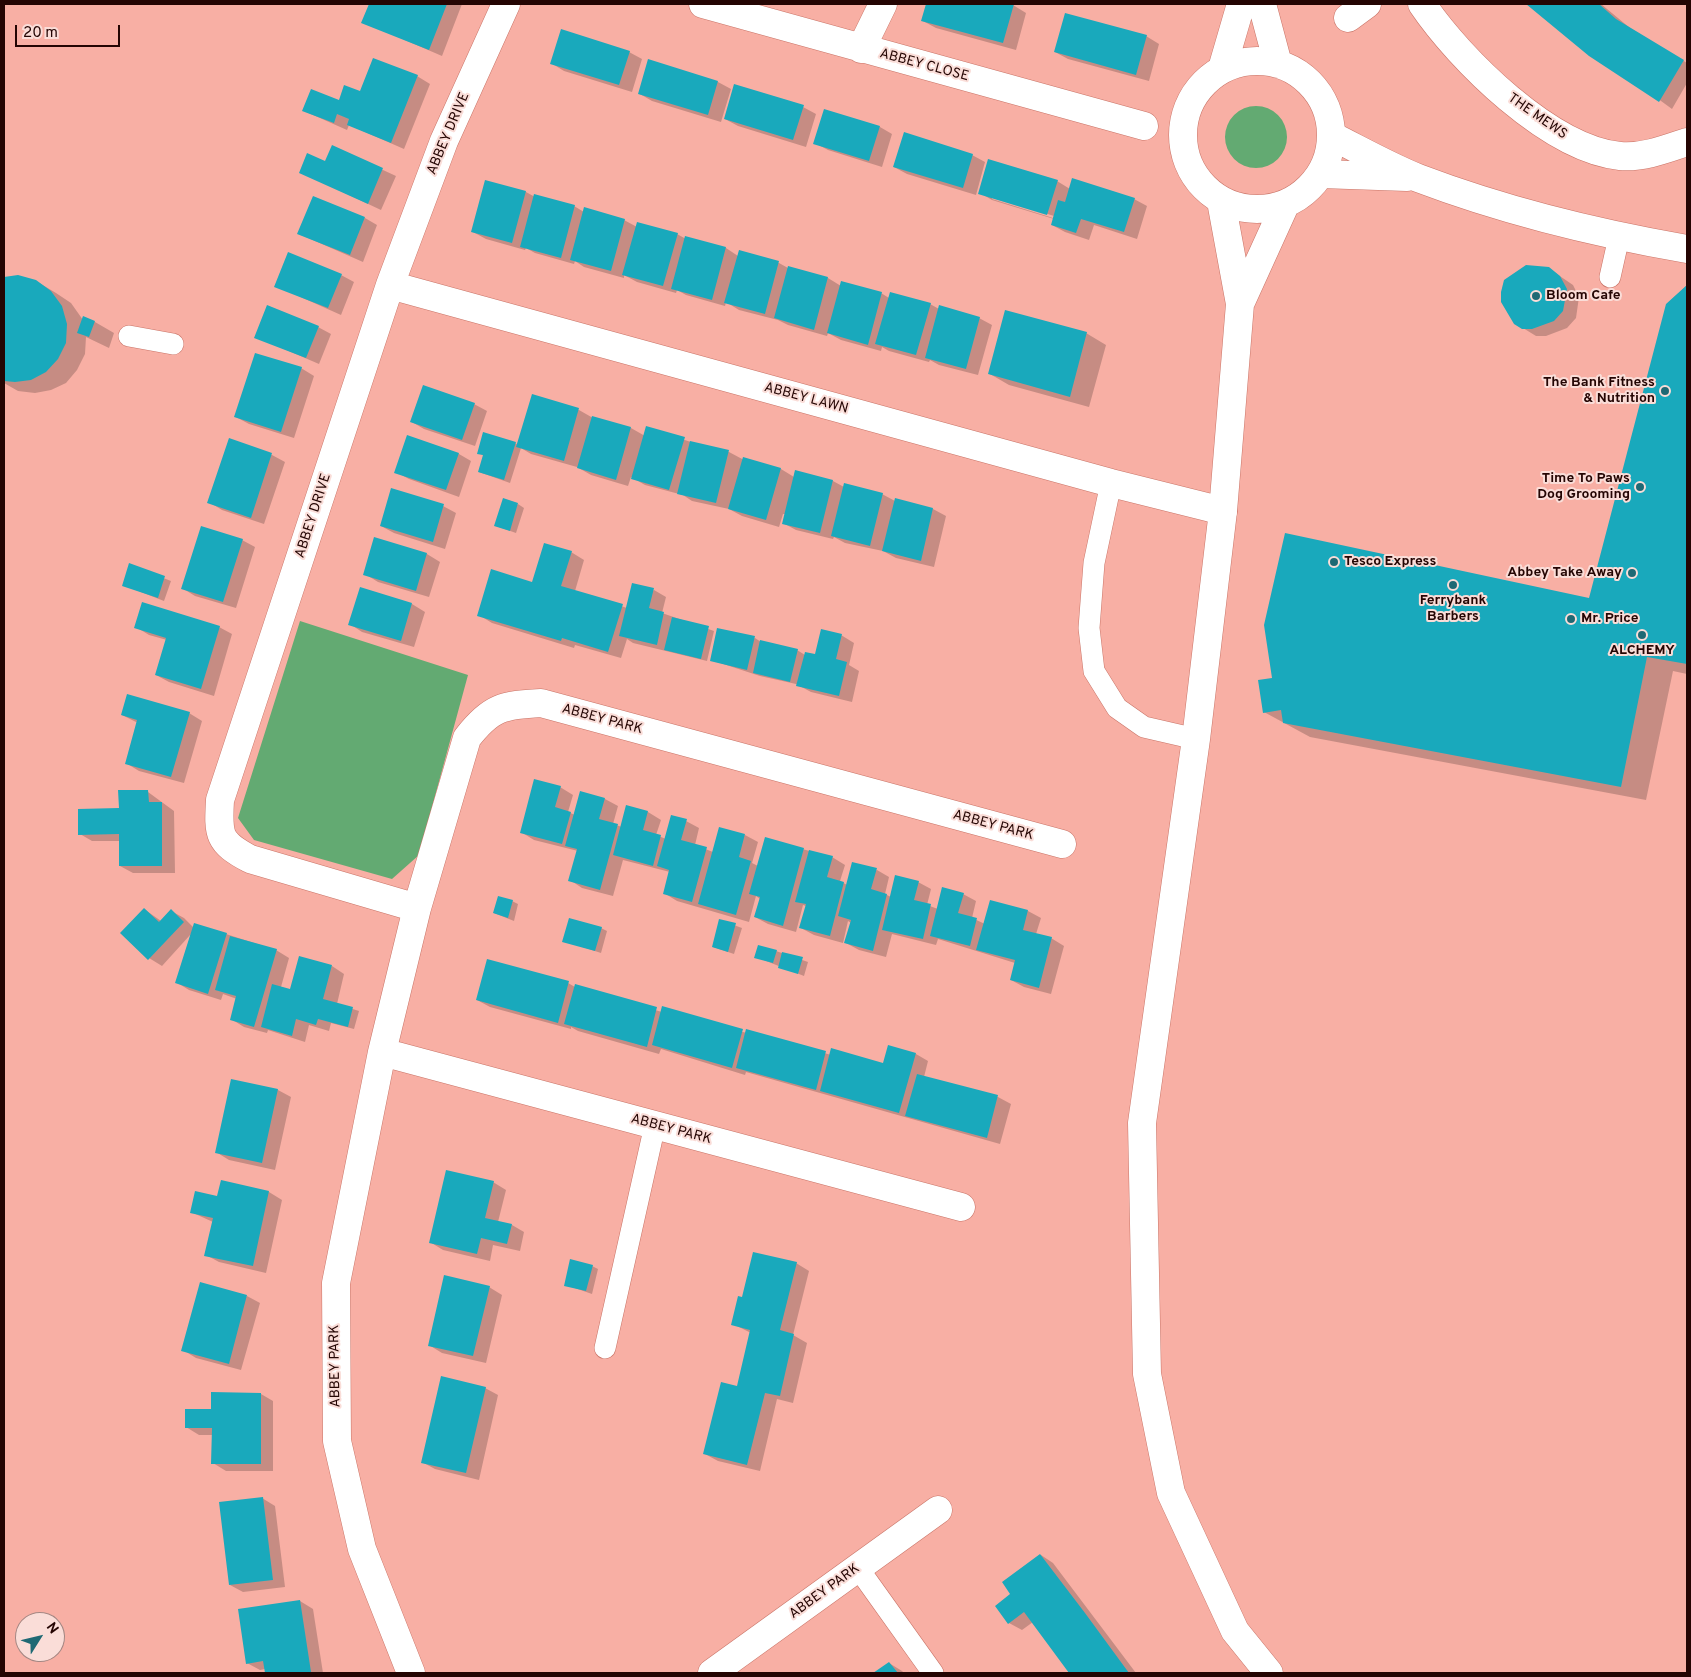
<!DOCTYPE html>
<style>
body{margin:0}
#map{position:relative;width:1691px;height:1677px;overflow:hidden;background:#f8afa4;font-family:Overpass,sans-serif}
canvas{display:block}
.frame{position:absolute;inset:0;border:5px solid #240503;pointer-events:none}
.north{position:absolute;left:15px;top:1612px;width:50px;height:50px;box-sizing:border-box;background:#faddd8;border:1px solid #a48783;border-radius:50%;rotate:54deg;font-size:14px;font-weight:700;line-height:20px;text-align:center;color:#240503}
.north::after{content:'';display:block;margin:auto;width:18px;height:22px;background:#1f6974;clip-path:polygon(50% 0,100% 100%,50% 72%,0 100%)}
.scale{position:absolute;left:15px;top:25px;width:105px;height:22px;box-sizing:border-box;border:2px solid #240503;border-top:0;padding-left:6px;font-size:15px;line-height:18px;white-space:nowrap;color:#240503;-webkit-text-stroke:4px #faddd8;paint-order:stroke}
</style>
<div id="map">
<canvas width="1691" height="1677"></canvas>
<div class="frame"></div>
<div class="north">N</div>
<div class="scale">20 m</div>
</div>
<script>
const ctx = document.querySelector('canvas').getContext('2d');
ctx.lineJoin = 'round';
function paint(path, color) {
  ctx.fillStyle = color;
  ctx.fill(path, 'evenodd');
}
function stroke(path, color, width, dash) {
  ctx.strokeStyle = color;
  ctx.lineWidth = width;
  ctx.lineCap = dash ? 'butt' : 'round';
  ctx.setLineDash(dash || []);
  ctx.stroke(path);
}
function label(font, color, halo, rows, align = 'center') {
  ctx.font = font + ' Overpass,sans-serif';
  ctx.lineWidth = 4;
  ctx.setLineDash([]);
  ctx.textBaseline = 'middle';
  ctx.strokeStyle = halo;
  ctx.fillStyle = color;
  for (const [text, x, y, turn = 0] of rows) {
    ctx.save();
    ctx.translate(x, y);
    ctx.rotate((+turn || 0) * Math.PI / 180);
    ctx.textAlign = isNaN(turn) ? turn : align;
    if (halo) ctx.strokeText(text, 0, 0);
    ctx.fillText(text, 0, 0);
    ctx.restore();
  }
}
paint(new Path2D(`
 M1225 137a31 31 0 1 1 62 0a31 31 0 1 1-62 0Z
 M300,621L468,675L419,855L392,879L254,840L238,818Z`), '#63aa72');
paint(new Path2D(`
 M370,4H462L442,56L363,22Z
 M927,4L1013,5L1026,13L1016,50L936,28L923,21Z
 M1528,4H1601L1630,28L1687,63V83L1672,109Z
 M1146,36L1159,44L1149,81L1068,59L1055,52Z
 M629,52L642,59L632,92L564,71L551,63Z
 M649,61L718,82L731,89L721,122L652,101L640,94Z
 M417,76L430,84L404,149L349,125L347,130L304,111L340,102Z
 M803,107L816,114L806,147L738,126L725,119Z
 M880,127L892,134L882,167L828,150L815,143Z
 M333,147L396,176L381,210L300,172L326,163Z
 M972,155L985,162L976,195L907,174L894,167Z
 M486,181L526,192L535,197L574,206L584,212L624,220L637,227L677,234L686,239L726,248L738,256L739,252L779,263L788,268L828,278L841,286L881,293L889,298L930,304L939,309L979,318L992,325L978,375L939,365L930,360L929,362L889,351L882,347L881,351L841,340L828,333L827,336L788,325L778,320L739,310L726,302L725,306L686,295L677,290L676,293L637,282L624,275V278L584,267L575,261L574,264L535,253L526,248L525,250L486,239L473,232Z
 M1057,181L1070,189L1134,199L1147,206L1137,239L1094,225L1089,240L1065,232L1052,225L1054,219L992,200L980,193ZM992,196L1054,216L1053,218L992,199Z
 M365,218L377,225L363,262L299,234Z
 M1548,268L1573,285L1579,297L1576,318L1567,328L1546,336H1536L1523,328Z
 M341,275L354,282L341,315L276,286Z
 M18,277L36,281L56,293L71,303L83,320V318L95,322L114,333L109,348L86,337L85,354L77,370L66,383L51,390L35,393L18,391L4,383V278Z
 M1687,285V674L1673,671L1646,800L1310,737L1264,712L1274,679L1590,600L1667,304Z
 M318,327L331,334L319,364L256,337Z
 M1086,333L1106,345L1089,407L1009,385L990,374Z
 M301,368L314,376L294,438L249,424L236,417Z
 M533,396L579,410L593,418L631,428L645,436L647,428L691,442L729,452L744,460V458L781,469L794,477L795,472L833,481L844,487L882,494L895,501L896,500L933,509L946,516L934,567L896,558L883,551L845,543L834,537L833,539L796,530L783,523L785,514H783L779,527L742,516L729,509L692,501L683,495L645,485L631,477L628,486L591,475L577,467L531,454L521,448L510,483L479,472L484,456L479,453L515,443L518,445Z
 M474,404L487,411L475,446L424,429L412,422Z
 M229,440L272,455L285,462L264,524L222,510L209,502Z
 M459,454L471,461L459,497L409,479L396,472Z
 M518,504L524,508L516,533L496,526Z
 M443,506L456,513L445,549L394,533L381,526Z
 M375,539L427,554L440,562L429,597L378,582L365,574Z
 M242,540L255,547L236,608L195,596L182,588Z
 M571,552L584,560L575,591L627,608L654,590L666,597L662,613L714,631L707,661L633,643L627,639L621,658L575,645L574,648L492,623L479,615L533,583Z
 M130,565L171,581L164,601L123,585Z
 M361,589L412,604L425,612L414,647L362,632L350,624Z
 M136,627H219L232,634L214,696L169,682L156,675L167,640L149,635Z
 M841,635L854,643L849,665L859,671L852,702L811,692L796,684L760,676L711,660L755,638L761,642L797,650L805,655L816,656Z
 M189,713L202,721L184,783L139,771L126,763L138,723L122,715Z
 M560,787L573,795L568,812L575,815L581,793L605,799L618,806L613,824L622,827L627,807L648,812L661,820L656,835L666,839L686,821L699,828L695,845L713,852L745,835L758,842L752,863L758,866L765,839L832,857L845,865L840,881L847,885L877,870L889,877L885,894L891,897L918,882L931,889L927,905L938,909L963,894L976,901L972,918L985,924L991,901L1028,911L1041,918L1036,934L1051,938L1064,946L1051,994L1024,987L1011,980L1015,963L938,939L936,945L892,934L886,957L859,950L846,943L851,923L848,921L843,943L814,935L801,928L806,906L803,905L796,932L768,924L755,917L760,899L756,896L749,922L677,901L664,893L670,872L623,860L613,896L582,888L570,880L578,851L534,840L521,832Z
 M120,791L148,792L174,811L175,873H133L120,866V841H92L80,834L120,809Z
 M512,901L518,904L514,921L494,913Z
 M144,909L161,921L171,911L184,918L194,928L226,934L276,950L289,958L281,987L291,990L332,966L344,974L337,1004L359,1011L354,1029L331,1023L329,1031L309,1025L305,1042L268,1030L267,1033L244,1027L231,1019L237,999L223,994L221,1000L189,990L176,982L191,934L162,966L149,958Z
 M720,920L742,928L734,954L713,947Z
 M601,928L607,931L601,953L564,941Z
 M776,951L808,962L804,976L756,957Z
 M568,983L575,987L662,1012L747,1033V1030L831,1055L884,1064L916,1054L928,1061L924,1077L998,1097L1011,1104L1000,1144L746,1072L745,1075L661,1049L659,1054L578,1031L571,1027V1029L490,1007L477,1000Z
 M232,1080L278,1090L291,1097L275,1170L229,1160L216,1152Z
 M493,1182L506,1190L498,1222L512,1225L524,1232L520,1251L493,1245L490,1261L443,1250L430,1242Z
 M269,1192L282,1200L266,1273L219,1262L206,1255L213,1222L191,1212L218,1198Z
 M796,1263L809,1271L793,1335L807,1343L793,1403L777,1399L760,1471L718,1461L705,1454L738,1388L751,1333L733,1324L743,1299Z
 M592,1266L598,1269L592,1294L566,1285Z
 M489,1287L502,1295L486,1363L442,1353L429,1345Z
 M247,1296L260,1303L241,1370L196,1358L183,1350Z
 M485,1388L498,1395L479,1480L435,1469L422,1462Z
 M261,1394L273,1401V1471H226L213,1463V1435H199L186,1427L212,1410Z
 M262,1498L275,1506L285,1587L243,1592L230,1585Z
 M1041,1555L1053,1563L1136,1673H1070L1033,1622L1022,1630L1009,1623L1012,1594Z
 M300,1601L313,1609L323,1673H266L265,1669L260,1670L247,1663L239,1610Z
 M889,1663L902,1671L904,1673H875Z`), '#0003');
paint(new Path2D(`
 M369,4H447L429,50L361,23Z
 M926,4H1014L1003,43L921,21Z
 M1526,4H1599L1616,19L1684,60L1659,102L1589,56Z
 M1065,13L1147,35L1136,75L1054,52Z
 M561,29L630,51L619,85L550,64Z
 M373,58L418,75L391,143L347,125L349,119L337,114L334,123L302,111L311,89L339,100L344,85L360,91Z
 M648,59L718,81L708,115L638,94Z
 M734,84L804,105L793,140L724,119Z
 M824,109L880,126L869,161L813,144Z
 M904,132L973,154L963,188L893,167Z
 M332,145L383,168L368,204L299,173L307,153L325,161Z
 M988,159L1058,180L1047,215L978,194Z
 M1072,178L1135,198L1124,232L1081,219L1076,233L1051,225L1058,200L1065,202Z
 M485,180L526,191L512,243L471,232Z
 M534,194L575,205L561,258L520,247Z
 M313,196L365,217L350,255L297,234Z
 M584,207L625,219L611,271L570,260Z
 M637,222L678,233L663,286L622,275Z
 M685,236L726,247L712,300L671,289Z
 M739,250L779,261L765,314L724,303Z
 M288,252L342,274L328,308L274,287Z
 M1526,265L1549,267L1560,276L1567,289L1563,311L1554,321L1532,329H1522L1514,324L1501,302V292L1504,280Z
 M788,266L828,277L814,330L774,318Z
 M18,275L36,280L51,291L62,306L67,324L66,343L58,359L46,372L31,380L15,382L4,381V277Z
 M841,281L882,292L868,345L827,333Z
 M1687,285V664L1647,657L1621,787L1283,723L1281,710L1263,713L1258,680L1272,678L1264,625L1285,533L1589,598L1666,304Z
 M890,292L931,303L916,355L875,344Z
 M267,305L319,326L306,358L254,338Z
 M939,305L980,317L966,369L925,358Z
 M1005,310L1087,332L1070,397L988,374Z
 M83,316L95,321L89,337L77,333Z
 M255,353L302,367L281,432L234,417Z
 M423,385L475,403L462,440L410,422Z
 M532,394L579,408L564,461L516,447Z
 M592,416L631,427L616,480L577,468Z
 M646,426L685,437L669,490L631,479Z
 M483,432L516,442L504,480L478,472L483,455L477,454Z
 M407,435L459,453L446,490L394,473Z
 M229,438L272,453L251,518L207,503Z
 M690,441L729,450L716,503L677,494Z
 M743,457L781,468L766,520L728,509Z
 M795,470L833,480L820,533L782,524Z
 M844,483L883,493L870,546L831,536Z
 M391,488L444,504L433,542L380,526Z
 M503,498L518,503L510,531L494,526Z
 M895,498L933,508L921,561L882,551Z
 M201,526L243,539L223,602L181,589Z
 M374,537L427,553L416,591L363,575Z
 M544,543L572,551L561,586L623,604L608,652L562,638L561,641L477,616L491,569L532,582Z
 M129,563L165,576L158,598L122,586Z
 M632,583L654,588L649,608L664,612L657,645L619,636Z
 M360,587L412,603L401,641L348,625Z
 M142,602L220,626L201,689L155,675L166,638L134,628Z
 M672,617L709,626L701,659L664,650Z
 M717,628L755,636L747,670L710,661Z
 M821,629L842,634L836,659L847,662L839,696L796,686L805,652L815,654Z
 M760,640L798,649L790,682L753,673Z
 M127,694L190,712L171,777L125,764L137,720L121,715Z
 M534,779L561,786L555,807L571,812L562,844L520,833Z
 M118,790H148L149,802H162V866H119V834L78,835V809L119,808Z
 M580,791L605,798L599,819L618,824L600,890L568,881L577,849L565,846Z
 M626,805L648,811L643,830L661,835L653,866L613,855Z
 M671,815L687,819L681,840L707,847L692,902L663,894L669,870L657,866Z
 M719,827L745,834L739,857L751,861L736,915L698,904Z
 M765,837L804,848L783,926L754,917L760,897L749,894Z
 M809,850L833,856L827,877L844,882L830,936L799,928L806,904L795,902Z
 M852,862L877,868L871,889L887,894L873,951L844,943L851,920L838,916Z
 M895,875L919,881L914,900L931,904L923,939L882,930Z
 M942,887L964,893L958,913L977,918L970,946L930,936Z
 M498,896L513,900L508,918L493,913Z
 M990,900L1028,910L1023,930L1052,937L1039,988L1010,980L1015,960L976,950Z
 M144,908L159,922L171,909L184,922L148,960L120,933Z
 M569,918L602,927L595,951L562,942Z
 M719,919L736,923L728,952L712,947Z
 M194,923L227,933L208,994L175,983Z
 M230,936L277,949L254,1027L230,1020L236,996L215,990Z
 M758,945L777,950L773,963L754,958Z
 M782,952L803,957L798,974L778,968Z
 M299,956L332,965L323,999L353,1007L348,1027L318,1019L316,1025L296,1019L292,1036L261,1027L272,984L290,989Z
 M487,959L569,981L558,1023L476,1000Z
 M575,984L657,1007L647,1047L564,1024Z
 M662,1006L743,1029L732,1068L652,1045Z
 M746,1029L826,1051L816,1090L736,1068Z
 M888,1045L916,1053L899,1113L820,1091L831,1048L883,1063Z
 M917,1074L998,1095L987,1138L905,1116Z
 M231,1079L278,1089L262,1163L215,1153Z
 M446,1170L494,1181L485,1218L512,1224L507,1244L481,1238L477,1254L429,1243Z
 M221,1180L269,1191L253,1266L204,1256L213,1218L190,1213L195,1191L217,1196Z
 M753,1252L797,1262L780,1330L794,1334L780,1396L765,1393L747,1465L703,1454L721,1382L737,1386L750,1330L731,1325L738,1296L742,1297Z
 M570,1259L593,1265L586,1291L564,1286Z
 M444,1275L490,1286L473,1356L428,1346Z
 M200,1282L247,1295L229,1364L181,1351Z
 M441,1376L486,1387L466,1473L421,1463Z
 M211,1392L261,1393V1464H211L212,1428H185V1409H211Z
 M263,1497L273,1580L229,1585L219,1502Z
 M1040,1554L1085,1613L1129,1673H1069L1024,1612L1008,1624L995,1606L1010,1594L1002,1582Z
 M300,1600L311,1672L265,1673L263,1661L246,1664L238,1609Z
 M889,1662L898,1673H873Z`), '#19a9bc');
const service = new Path2D(`
 M1610,277L1619,237
 M129,336L173,344
 M1111,483L1094,563L1089,628L1094,671L1117,708L1144,727L1196,739
 M605,1348L655,1125
 M858,1568L933,1673`);
const minor = new Path2D(`
 M703,4L1144,126
 M1422,4C1460,60 1550,149 1620,156C1643,158 1666,149 1687,142
 M1348,18L1367,4
 M861,49L883,4
 M1332,136C1360,150 1388,166 1418,178C1505,211 1595,233 1687,249
 M1321,174L1407,177
 M390,285L1111,483L1223,511
 M417,908L250,859C218,842 218,835 220,800L390,285L444,141L506,4
 M382,1052L961,1207
 M411,1673L362,1549L337,1441L336,1283L382,1052L417,908L467,738C491,707 503,705 541,703L1062,844
 M712,1673L938,1510`);
const tertiary = new Path2D(`
 M1262,4L1278,64
 M1183 135a74 74 0 1 1 148 0a74 74 0 1 1-148 0Z
 M1222,69L1241,4
 M1221,201L1240,304L1223,511L1196,739L1142,1123L1147,1374L1171,1493L1235,1631L1269,1673
 M1240,304L1285,205`);
stroke(service, '#c97467', 22);
stroke(minor, '#c97467', 29);
stroke(tertiary, '#c97467', 29);
stroke(service, '#fff', 21);
stroke(minor, '#fff', 28);
stroke(tertiary, '#fff', 28);
for (const [x, y, r, color] of [
 [1536,296,5,"#1f6974"],
 [1665,391,5,"#1f6974"],
 [1640,487,5,"#1f6974"],
 [1334,562,5,"#1f6974"],
 [1632,573,5,"#1f6974"],
 [1453,585,5,"#1f6974"],
 [1571,619,5,"#1f6974"],
 [1642,635,5,"#1f6974"]
]) {
  const dot = new Path2D();
  dot.arc(x, y, r, 0, 2 * Math.PI);
  ctx.fillStyle = color;
  ctx.fill(dot);
  stroke(dot, '#faddd8', 2);
}
label('14px', '#240503', '#faddd8', [
 ["ABBEY CLOSE",924,66,15],
 ["THE MEWS",1537,117,35],
 ["ABBEY DRIVE",449,134,-67],
 ["ABBEY LAWN",806,399,15],
 ["ABBEY DRIVE",314,516,-72],
 ["ABBEY PARK",602,720,15],
 ["ABBEY PARK",993,826,15],
 ["ABBEY PARK",671,1130,15],
 ["ABBEY PARK",336,1366,-91],
 ["ABBEY PARK",825,1592,-36]
]);
label('bold 14px', '#240503', '#faddd8', [
 ["Bloom Cafe",1546,296],
 ["The Bank Fitness",1655,383,"right"],
 ["& Nutrition",1655,399,"right"],
 ["Time To Paws",1630,479,"right"],
 ["Dog Grooming",1630,495,"right"],
 ["Tesco Express",1344,562],
 ["Abbey Take Away",1622,573,"right"],
 ["Ferrybank",1453,601,"center"],
 ["Barbers",1453,617,"center"],
 ["Mr. Price",1581,619],
 ["ALCHEMY",1642,651,"center"]
], 'left');
</script>
